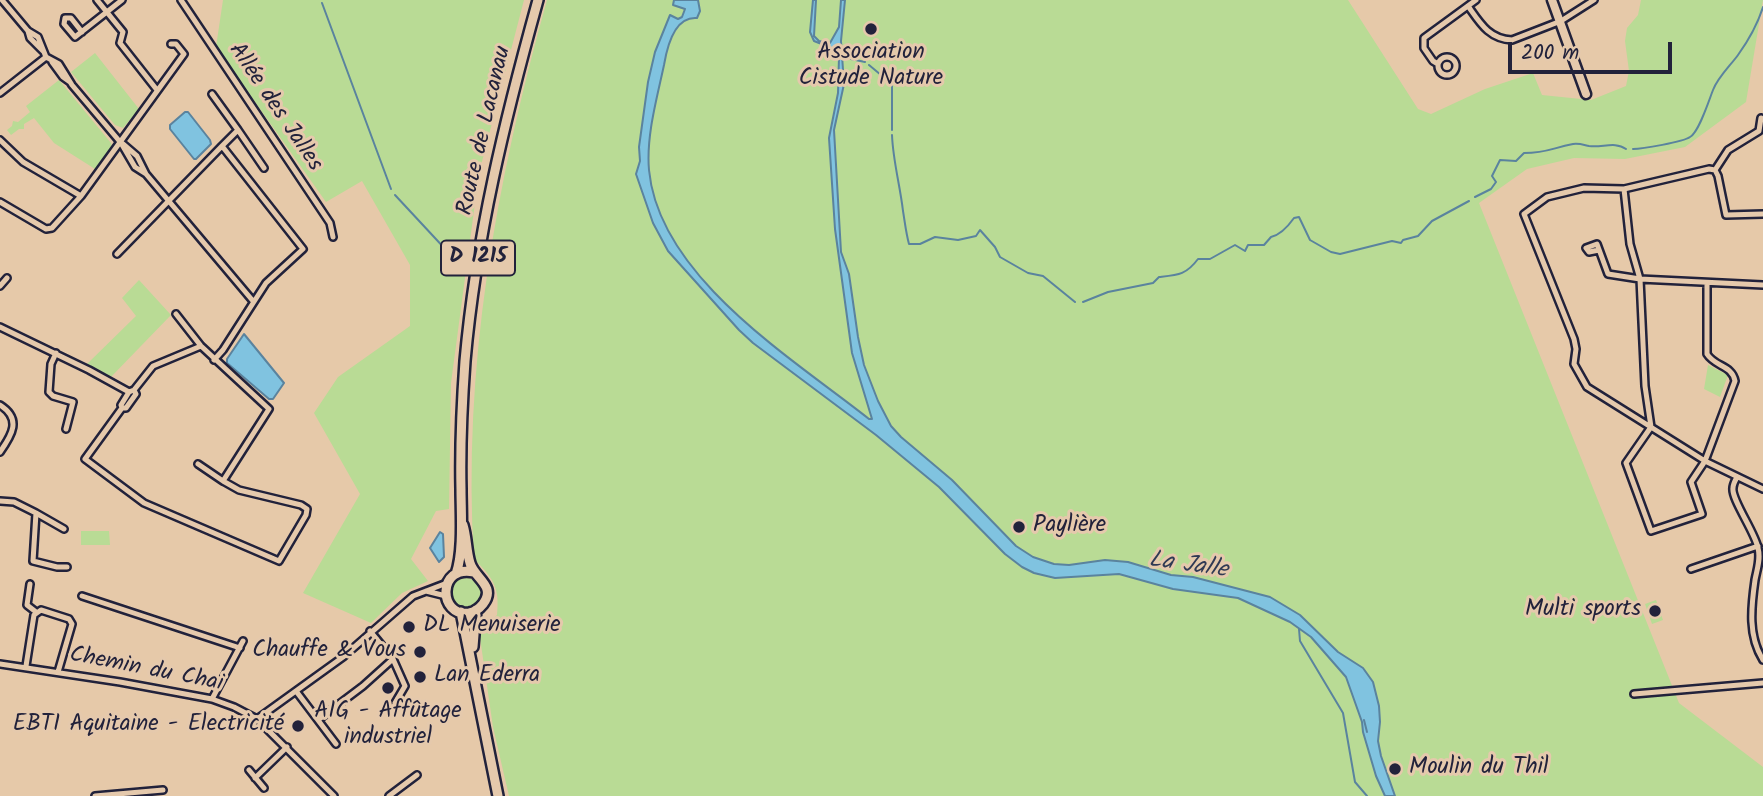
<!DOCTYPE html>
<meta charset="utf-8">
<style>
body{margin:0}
#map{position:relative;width:1763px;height:796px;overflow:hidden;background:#e6c9a9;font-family:Kalam,sans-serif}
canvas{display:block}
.scale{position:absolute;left:1508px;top:42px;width:164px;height:32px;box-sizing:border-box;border:4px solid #22223b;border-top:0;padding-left:9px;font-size:21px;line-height:24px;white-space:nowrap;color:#22223b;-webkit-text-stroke:5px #e5c9ac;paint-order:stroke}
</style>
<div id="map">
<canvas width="1763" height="796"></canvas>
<div class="scale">200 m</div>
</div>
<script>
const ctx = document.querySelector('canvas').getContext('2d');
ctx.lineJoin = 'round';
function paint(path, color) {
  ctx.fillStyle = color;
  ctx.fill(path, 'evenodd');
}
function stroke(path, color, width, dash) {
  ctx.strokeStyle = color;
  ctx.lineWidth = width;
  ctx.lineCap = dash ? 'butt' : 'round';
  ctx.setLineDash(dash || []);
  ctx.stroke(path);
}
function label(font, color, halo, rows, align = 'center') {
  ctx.font = font + ' Kalam,sans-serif';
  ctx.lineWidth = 6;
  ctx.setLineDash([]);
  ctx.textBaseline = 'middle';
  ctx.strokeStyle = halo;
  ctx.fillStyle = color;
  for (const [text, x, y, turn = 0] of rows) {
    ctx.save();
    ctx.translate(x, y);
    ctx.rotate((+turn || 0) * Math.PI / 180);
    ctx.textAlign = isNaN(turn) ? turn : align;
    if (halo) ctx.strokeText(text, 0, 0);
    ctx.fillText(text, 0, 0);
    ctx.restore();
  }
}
paint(new Path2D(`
 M223,0H524L479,173L451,383L449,509L436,511L411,559L428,581L402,593L371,623L303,593L360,494L314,413L338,377L410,326V265L362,181L326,202L216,47Z
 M547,0H674L673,5L685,9L683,17L678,19L670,16L657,48L665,58C670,41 675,17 697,18L699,15L698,0H1348L1418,109L1431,114L1485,89L1533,73L1542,95L1591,100L1626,86L1629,71L1625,41L1627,28L1638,15L1641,0H1763L1746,102L1685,147L1625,159L1574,158L1527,169L1479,203L1679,703L1763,767V796H509L493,727L479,631L497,615C500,587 493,578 474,559C462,369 496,182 547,0Z
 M95,53L139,109L123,128L115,125L71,72Z
 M59,80L111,143L112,147L95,169L54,143L34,118L24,124V129H19L11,135L7,130L12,126L13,121L18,122L30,112L26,106Z
 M139,280L171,315L110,378L87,364L136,316L122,298Z
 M1708,365L1728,375L1720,397L1704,389Z
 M81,531H109L110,545H81Z
 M451 593a15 15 0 1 1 30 0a15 15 0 1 1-30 0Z
 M1656,600L1663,620L1652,624L1645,604Z`), '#b9db95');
const water = new Path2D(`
 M674,0H698L700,11L697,18C674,16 667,47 664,65C657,98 646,136 649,170C659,277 792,358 869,419H872L852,353L835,229L829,138L838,93L839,57L827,55L824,45L814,41L810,32L813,0H816L814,36L819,41L830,43L839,27L841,0H845L841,41L844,84L834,130L841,252L849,274L858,337L864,365L878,401L891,426L901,437L952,480L1016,546L1033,557L1054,564L1069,565L1105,560L1128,562L1171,575L1193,577L1270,597L1300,615L1338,652L1363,668L1373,682L1379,706L1380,722L1378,741L1381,756L1395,796H1385L1376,776L1363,732L1362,722L1346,677L1311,637L1290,622L1238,598L1173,589L1119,574L1055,578L1034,573L1022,567L1005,554L939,487L876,435L753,343L739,330L668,251L653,223L636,174L640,161L639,147L648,82L655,52L670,15L678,19L682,17L685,9L673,5Z
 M185,112H188L210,140L211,144L196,159H194L170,129V125Z
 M244,334L284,383L273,399H269L227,363V359Z
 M440,532L443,534L444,557L439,562L430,548Z`);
paint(water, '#80c3e0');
stroke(water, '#5a839e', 2);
stroke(new Path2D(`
 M322,3L391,189
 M841,52L851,59L865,62
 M869,65L881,75L892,80V130
 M892,135C893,161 900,185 903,211C905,223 906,233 909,244H920L935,237L958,240L976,236L980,230L995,247L1000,257L1028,273L1043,276L1075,302
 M1633,149C1642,149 1683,142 1690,137C1699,132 1709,100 1713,90C1718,77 1730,66 1738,55C1748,41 1758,23 1763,7
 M395,195L461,266
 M1475,197L1491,189L1496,182L1492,176L1500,160L1516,161L1524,153C1547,153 1552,148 1573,144C1579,143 1584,145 1589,146C1602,148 1615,141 1626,149
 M1083,302L1108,292L1153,283L1159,277C1178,275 1186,275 1198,259H1210L1235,245L1245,251L1248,245H1264L1271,237C1280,235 1289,225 1294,218L1299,217L1310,240L1331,252L1340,254L1392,241L1401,243L1403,240L1418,236L1432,221L1469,201
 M1299,629L1300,641L1343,713L1355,782L1367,796
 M1364,720L1367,732`), '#5a839e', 2);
const street = new Path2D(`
 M2,0L28,31L38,37L46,57L59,64L72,85L121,143L135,167L146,174
 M97,0L123,32L120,43L157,90
 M181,0L330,223L333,237
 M1468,6C1480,23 1489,39 1512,40L1561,21L1594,0
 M28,31L30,38L43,51
 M82,32L71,18H65L64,24L75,37L122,0
 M1438 66a9 9 0 1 1 18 0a9 9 0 1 1-18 0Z
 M52,62L63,77L70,82
 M1438,64L1433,61L1424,48V38L1476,0
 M0,93L46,57
 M212,94L238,130L222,146
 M238,130L264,168
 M0,140L23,162L81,196
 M123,144L137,156L146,174L253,301
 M1715,170L1728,150L1759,131L1761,118
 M1624,189L1630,244L1640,279L1645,386L1651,427
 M0,202L46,229L52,228L81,196L184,54L176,44H171
 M1763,214L1726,215L1718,176L1715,170L1709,169L1624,189L1584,188L1547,197L1524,214L1574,339L1576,349L1574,364L1587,387L1705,461L1763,489
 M1599,250L1589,252L1586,248L1597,244L1608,274L1640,279L1763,285
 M117,254L222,146L303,249L266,283L223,350L214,360
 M0,286L7,278
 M176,314L201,346L269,409L223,481L239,490L301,505L307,509L306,515L279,561L144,503L85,459L122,408L121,405L129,392L134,390L153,366L201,346
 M0,327L89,370L129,392
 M56,353L51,364L49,392L53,396L73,402L66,429
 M0,405C22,419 12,435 0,452
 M122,408H126L136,394L134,390
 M1651,427L1626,463L1651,531L1702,514L1691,482L1705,461L1735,381C1732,365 1715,367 1707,354V283
 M198,464L223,481
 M1737,477C1735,481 1733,484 1733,488C1731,499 1755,532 1758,548C1761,559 1757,569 1755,580C1751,608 1748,636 1763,660
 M0,501L14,502L36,513L33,561L57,567H67
 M36,513L64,529
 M1691,569L1758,546
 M30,584L27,605L36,612
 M426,591L446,596
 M82,596L240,648
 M370,631L393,659L405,686L395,703
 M0,664L120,682L212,699L234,707L257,719L334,796
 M26,666L34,615L41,610L69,619L72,624L58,672
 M296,691L336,744
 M1634,694L1763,683
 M212,699L243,641
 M257,719L343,657L413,596L447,583
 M318,720L363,686L393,659
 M249,770L264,788
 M255,778L287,747
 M95,796L163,790
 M389,796L417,775`);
const secondary = new Path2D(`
 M1552,0L1586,94`);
const primary = new Path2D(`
 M463,525C467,538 466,550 470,563C474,578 497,586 483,604C479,609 475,612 469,613C438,617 437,564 474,572
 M456,574C464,551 461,513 461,489C460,446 462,403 465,361C476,237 505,119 538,0
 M461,612L498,796
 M473,647L476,610`);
stroke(street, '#22223b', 10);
stroke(secondary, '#22223b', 13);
stroke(primary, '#22223b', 14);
stroke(street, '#e5c9ac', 5);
stroke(secondary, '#e5c9ac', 8);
stroke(primary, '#e5c9ac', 9);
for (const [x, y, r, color] of [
 [871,29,7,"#22223b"],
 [1019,527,7,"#22223b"],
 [1655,611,7,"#22223b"],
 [409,627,7,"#22223b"],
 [420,652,7,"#22223b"],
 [420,677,7,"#22223b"],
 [388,688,7,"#22223b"],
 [298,726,7,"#22223b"],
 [1395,769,7,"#22223b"]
]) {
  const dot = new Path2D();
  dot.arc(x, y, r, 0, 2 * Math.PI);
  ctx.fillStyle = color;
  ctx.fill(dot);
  stroke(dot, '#e5c9ac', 2.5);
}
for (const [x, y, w] of [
 [478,258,74]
]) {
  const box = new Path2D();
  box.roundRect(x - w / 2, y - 17.5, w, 35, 5);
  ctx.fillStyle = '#e5c9ac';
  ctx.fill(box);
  stroke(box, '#22223b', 2);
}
label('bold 21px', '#22223b', null, [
 ["D 1215",478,258]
]);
label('23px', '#22223b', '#e5c9ac', [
 ["Association",871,54,"center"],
 ["Cistude Nature",871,80,"center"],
 ["Paylière",1033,527],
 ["Multi sports",1641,611,"right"],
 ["DL Menuiserie",423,627],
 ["Chauffe & Vous",406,652,"right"],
 ["Lan Ederra",434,677],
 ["AIG - Affûtage",388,713,"center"],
 ["industriel",388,739,"center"],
 ["EBTI Aquitaine - Electricité",284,726,"right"],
 ["Moulin du Thil",1409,769]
], 'left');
label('23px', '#22223b', '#e5c9ac', [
 ["Allée des Jalles",274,108,56],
 ["Route de Lacanau",486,131,-77],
 ["Chemin du Chai",146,671,11]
]);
label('italic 24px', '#303a54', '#e5c9ac', [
 ["La Jalle",1188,567,8]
]);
</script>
